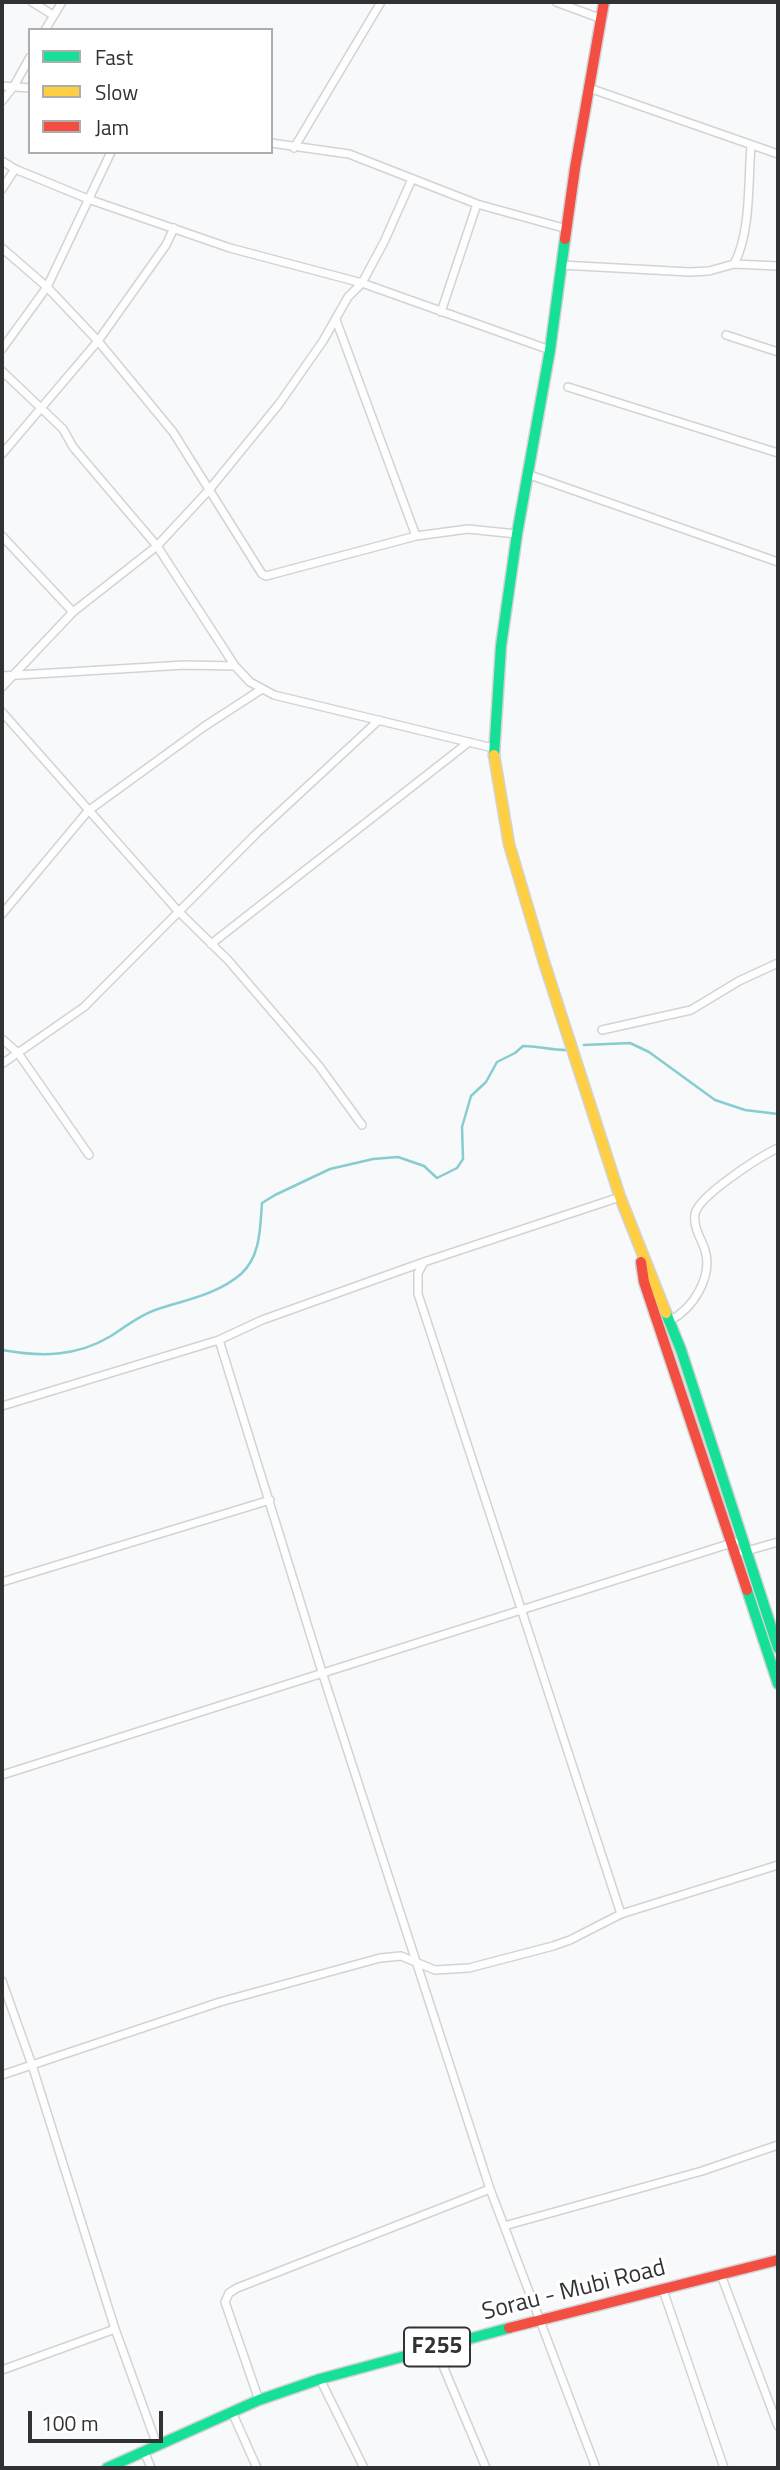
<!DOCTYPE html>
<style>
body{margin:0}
#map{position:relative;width:780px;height:2470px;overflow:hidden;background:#f7f9fb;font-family:"Titillium Web",sans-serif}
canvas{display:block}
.frame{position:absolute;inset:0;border:4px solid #313234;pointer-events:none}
.legend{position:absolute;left:28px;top:28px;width:245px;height:126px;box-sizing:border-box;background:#fff;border:2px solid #adadae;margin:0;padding:9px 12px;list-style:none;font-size:21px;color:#313234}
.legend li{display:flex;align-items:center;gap:14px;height:35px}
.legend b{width:35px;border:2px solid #adadae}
.scale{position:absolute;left:28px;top:2411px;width:135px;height:32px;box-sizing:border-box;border:4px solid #313234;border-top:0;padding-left:9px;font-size:21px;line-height:24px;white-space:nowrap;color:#313234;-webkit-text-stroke:5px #fff;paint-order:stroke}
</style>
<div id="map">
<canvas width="780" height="2470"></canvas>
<div class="frame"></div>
<ul class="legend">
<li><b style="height:9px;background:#16e098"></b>Fast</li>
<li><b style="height:9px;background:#ffcf43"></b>Slow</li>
<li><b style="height:9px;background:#f24e42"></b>Jam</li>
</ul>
<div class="scale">100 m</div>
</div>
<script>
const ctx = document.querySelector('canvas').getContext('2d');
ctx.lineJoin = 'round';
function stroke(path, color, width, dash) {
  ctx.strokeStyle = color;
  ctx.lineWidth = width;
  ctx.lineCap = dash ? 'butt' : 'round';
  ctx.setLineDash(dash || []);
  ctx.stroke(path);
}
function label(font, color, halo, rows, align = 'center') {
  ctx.font = font + ' "Titillium Web",sans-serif';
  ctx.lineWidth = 6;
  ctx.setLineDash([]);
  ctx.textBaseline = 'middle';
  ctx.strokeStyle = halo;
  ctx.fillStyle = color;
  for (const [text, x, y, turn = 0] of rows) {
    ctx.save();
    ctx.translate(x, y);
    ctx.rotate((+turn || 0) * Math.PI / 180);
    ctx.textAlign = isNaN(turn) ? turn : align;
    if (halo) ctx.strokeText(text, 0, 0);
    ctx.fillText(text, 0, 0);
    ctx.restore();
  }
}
stroke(new Path2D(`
 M584,1045L630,1043L649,1052L715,1100L745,1110L778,1114
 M2,1350C41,1357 76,1357 111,1336C125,1327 141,1314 158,1309C186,1300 218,1294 241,1274C261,1256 260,1227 262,1203L275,1195L330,1169L373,1159L398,1157L424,1166L437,1178L457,1168L463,1159L462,1127L471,1096L486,1082L497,1062L515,1053L523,1046C540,1046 553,1051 570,1050`), '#87cdd0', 2.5);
const street = new Path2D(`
 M32,2L53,15
 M556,2L602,19
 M45,30L62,2
 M2,86L30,88
 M589,88L778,154
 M2,101L14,86L30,57
 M271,143L349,154L477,204L567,229
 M294,148L381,2
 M2,161L15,169L88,199L230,248L362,283L550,350
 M2,189L15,169
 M2,248L47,287L98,341L173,432L262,574L266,576L416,536L468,529L517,534
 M734,264L778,266
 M561,265L690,272L709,271L734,264C751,233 748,181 751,146
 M441,312L477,204
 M336,320L416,536
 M726,335L778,352
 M2,349L47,287L111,152
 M2,371L63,429L73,447L157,546L235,666L250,682L274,695L493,748
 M568,387L778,453
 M2,454L98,341L166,245L174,228
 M527,474L778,562
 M2,536L73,612
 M2,676L185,665L235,666
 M2,687L73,612L157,546L209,490L279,404L323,341L348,297L362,283L384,242L412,179
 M2,712L178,911L228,960L319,1066L362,1125
 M2,914L88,811L205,726L262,689
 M211,944L469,742
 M602,1030L691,1010L739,981L778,963
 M2,1039L18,1053L89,1155
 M2,1064L84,1007L257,833L379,720
 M620,1197L424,1262L418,1273V1294L621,1914
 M669,1321C693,1309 713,1277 705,1250C701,1238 693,1228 695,1214C698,1196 761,1156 778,1148
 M219,1340L322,1672L490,2189L596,2468
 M2,1406L219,1340L262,1320L424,1262
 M743,1552L778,1542
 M2,1582L270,1500
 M2,1775L735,1542
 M2,1981L32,2065L115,2329L157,2445
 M2,2075L220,2002L380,1958L401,1956L435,1970L469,1968L553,1946L570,1940L621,1914L778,1865
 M504,2226L702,2171L778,2145
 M721,2275L778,2426
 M663,2290L724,2468
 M435,2347L486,2468
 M2,2370L115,2329
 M320,2379L364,2468
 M259,2400L225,2302L229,2293L237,2288L490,2189
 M232,2412L257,2468
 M144,2451L151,2468`);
const fast = new Path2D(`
 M494,755L501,646L517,534L550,350L565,239
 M666,1313L681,1350L778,1648
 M747,1590L778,1684
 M107,2468L259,2400L320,2379L509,2328`);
const slow = new Path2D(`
 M494,755L509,844L544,962L620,1197L666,1313`);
const jam = new Path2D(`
 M565,239L575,168L604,2
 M641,1262L644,1282L747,1590
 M509,2328L778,2260`);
stroke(street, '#d2d3d4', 10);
stroke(fast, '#d2d3d4', 13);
stroke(slow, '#d2d3d4', 13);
stroke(jam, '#d2d3d4', 13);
stroke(street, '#fefefe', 7);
stroke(fast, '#16e098', 10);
stroke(slow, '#ffcf43', 10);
stroke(jam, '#f24e42', 10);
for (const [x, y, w] of [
 [437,2347,66]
]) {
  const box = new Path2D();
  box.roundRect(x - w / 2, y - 19.5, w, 39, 5);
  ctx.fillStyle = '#fff';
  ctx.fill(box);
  stroke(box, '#313234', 2);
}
label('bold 23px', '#313234', null, [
 ["F255",437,2347]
]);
label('24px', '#313234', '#fff', [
 ["Sorau - Mubi Road",574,2291,-14]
]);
</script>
